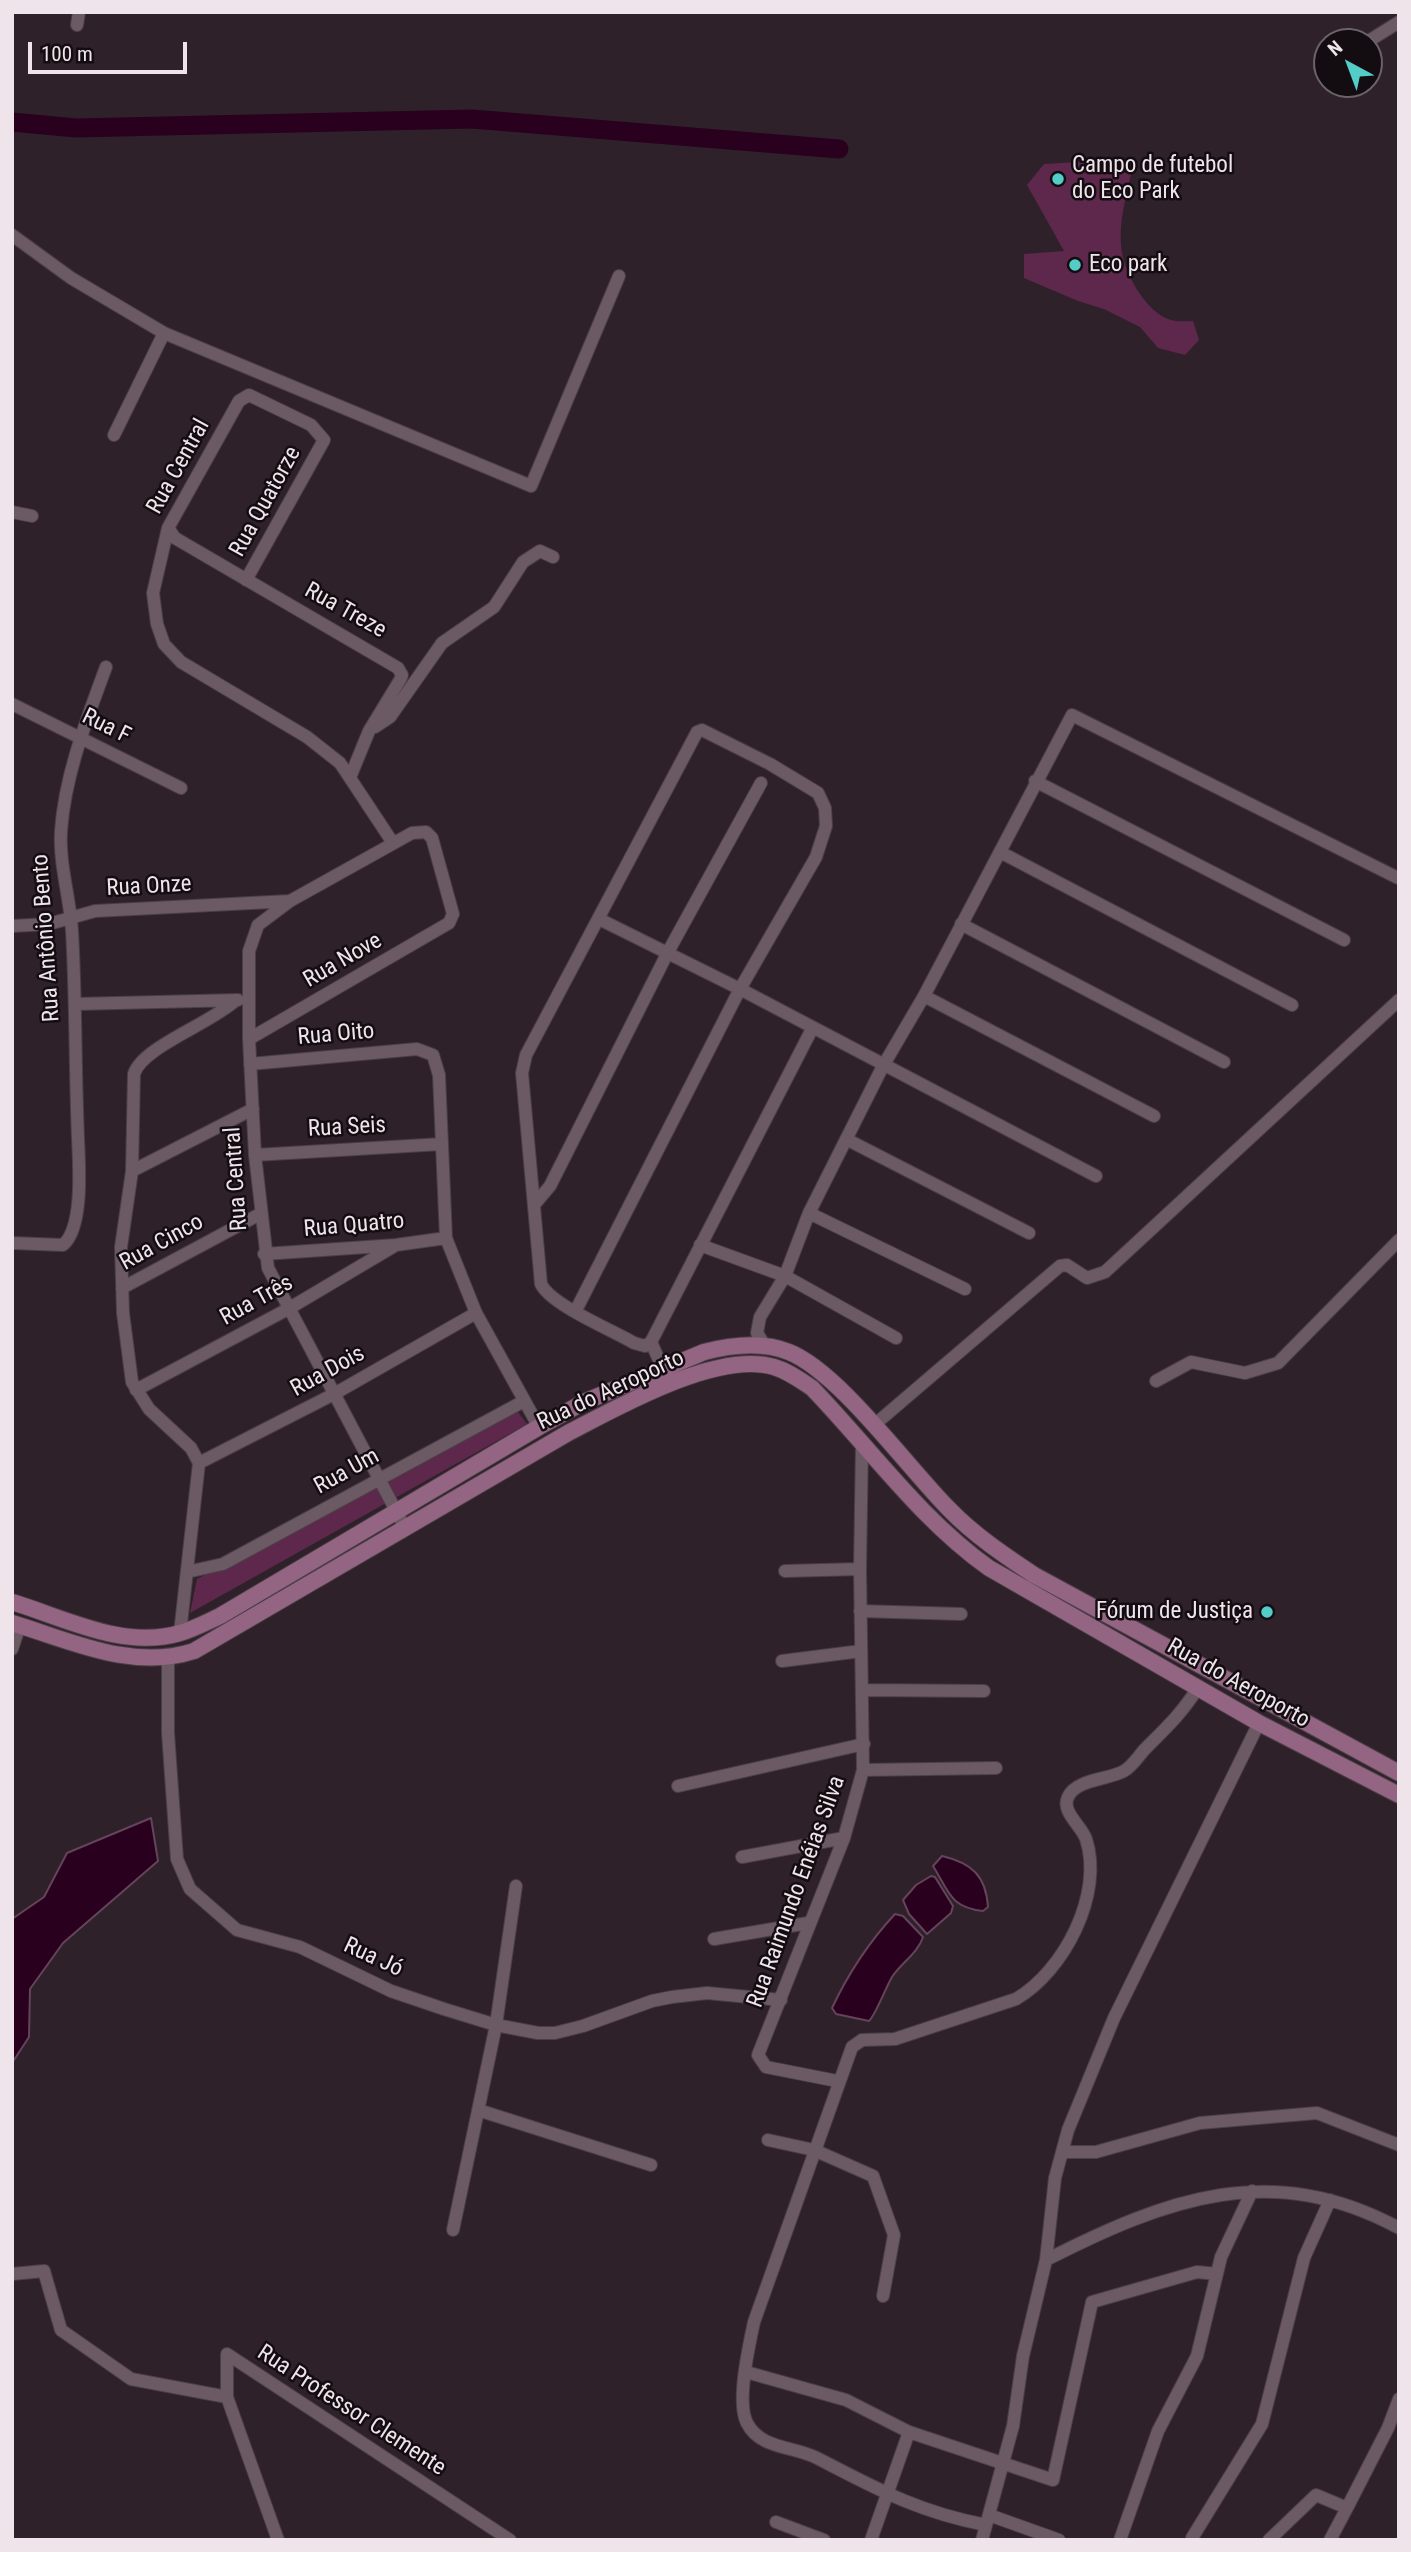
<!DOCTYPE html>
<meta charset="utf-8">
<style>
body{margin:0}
#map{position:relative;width:1411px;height:2552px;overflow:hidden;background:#2f212a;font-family:"Roboto Condensed",sans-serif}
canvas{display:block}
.frame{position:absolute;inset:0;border:14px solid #eee4ea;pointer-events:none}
.north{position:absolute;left:1313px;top:28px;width:70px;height:70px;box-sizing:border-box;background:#130d11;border:2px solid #6b6368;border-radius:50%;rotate:319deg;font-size:19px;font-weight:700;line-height:28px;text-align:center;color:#eee4ea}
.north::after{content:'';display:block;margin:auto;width:24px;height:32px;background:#54cdc8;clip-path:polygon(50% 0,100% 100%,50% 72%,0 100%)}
.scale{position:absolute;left:28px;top:42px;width:159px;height:32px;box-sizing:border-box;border:4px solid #eee4ea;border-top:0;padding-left:9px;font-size:21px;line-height:24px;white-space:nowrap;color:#eee4ea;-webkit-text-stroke:5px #130d11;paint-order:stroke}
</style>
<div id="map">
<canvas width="1411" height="2552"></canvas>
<div class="frame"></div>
<div class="north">N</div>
<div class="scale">100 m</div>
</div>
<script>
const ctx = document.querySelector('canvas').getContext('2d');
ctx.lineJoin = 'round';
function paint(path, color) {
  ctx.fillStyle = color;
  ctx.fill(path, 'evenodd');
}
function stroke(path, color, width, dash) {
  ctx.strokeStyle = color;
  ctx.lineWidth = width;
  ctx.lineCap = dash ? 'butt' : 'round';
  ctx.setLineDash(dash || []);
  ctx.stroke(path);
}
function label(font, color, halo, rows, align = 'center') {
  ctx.font = font + ' "Roboto Condensed",sans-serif';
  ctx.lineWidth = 5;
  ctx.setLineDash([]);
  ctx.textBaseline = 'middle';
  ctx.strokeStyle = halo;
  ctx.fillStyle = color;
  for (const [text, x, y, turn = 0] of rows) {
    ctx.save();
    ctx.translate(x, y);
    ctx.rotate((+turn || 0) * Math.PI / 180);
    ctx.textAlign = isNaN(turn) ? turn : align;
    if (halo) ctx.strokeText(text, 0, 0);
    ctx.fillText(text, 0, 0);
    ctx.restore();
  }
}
paint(new Path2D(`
 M1078,162L1131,174C1126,197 1119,221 1121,245C1122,269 1145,313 1171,320C1177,322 1186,321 1193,321L1199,340L1185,355L1158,348L1140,327L1104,309L1078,301L1024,278V254L1064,251L1027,185L1044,164Z
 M515,1408L527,1424L190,1613L197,1579Z`), '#5d284c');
const water = new Path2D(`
 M151,1818L158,1861L63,1943L30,1989L29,2037L12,2063V1919L44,1897L67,1853Z
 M942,1856C972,1863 986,1876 988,1907L983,1911C949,1907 949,1891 933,1866Z
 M931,1876L935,1877L953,1906L951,1913L927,1934L909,1914L903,1900L916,1885Z
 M895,1914L903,1916L923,1937C918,1953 901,1963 892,1977C886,1987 875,2016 869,2021L836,2014L832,2008C849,1972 868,1943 895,1914Z`);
paint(water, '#29001e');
stroke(water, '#64445b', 2);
stroke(new Path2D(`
 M12,122L76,128L472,119L839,149`), '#29001e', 19);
const minor = new Path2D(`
 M77,25L79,12
 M1367,42L1399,22
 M12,235L71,278L164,333L531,486L619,276
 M114,435L164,333
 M12,512L32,516
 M168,528L175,538L398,668L402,675L400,680L369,731L351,775
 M246,580L324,440L311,425L249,395L239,401L168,528L153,593L157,624L164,644L181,662L307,737L340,763L393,843
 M12,704L181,788
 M375,727L390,717L442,643L494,607L523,562L540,551L553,557
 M1035,781L1344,940
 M1000,852L1292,1005
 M599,919L740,989L1096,1176
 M961,924L1224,1062
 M12,926L49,924L95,911L290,901
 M924,996L1154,1116
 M76,1004L238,1000
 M249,1039L449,923L453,914L432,838L426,832L412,833L290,901L258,925L249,951V1039L255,1155L268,1268L405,1528
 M250,1064L417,1049L433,1055L439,1075L446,1238L476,1313L539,1427
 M846,1139L1029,1233
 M255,1155L442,1144
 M132,1171L253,1109
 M534,1205L550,1186L668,952L761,783
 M809,1213L965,1289
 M12,1243L63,1245C84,1227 79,1164 78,1138C75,1069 76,1000 72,931C70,897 59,865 61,831C65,774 87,719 106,667
 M700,1245L785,1276L896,1338
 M264,1254L396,1245L446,1238
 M122,1288L260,1214
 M576,1310L740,989L816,857L826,826L825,808L818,793L770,764L702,730L697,732L526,1055L522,1073L541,1284C551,1305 612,1330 634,1343L645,1346L651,1342L812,1029
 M651,1342L663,1369
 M765,1346L757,1333L760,1317L785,1276L809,1213L883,1066L924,996L1072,715L1398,878
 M1156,1381L1191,1362L1245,1373L1278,1363L1399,1240
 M136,1390L288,1309L396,1245
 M873,1426L1060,1266L1067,1265L1087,1278L1105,1272L1399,1000
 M199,1463L334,1394L476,1313
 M785,1571L860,1569
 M187,1572L223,1564L524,1401
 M860,1611L961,1614
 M180,1633L199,1463L191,1448L149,1409L132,1382L123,1313L121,1247L132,1171L134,1074C142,1047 212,1023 236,1000
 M12,1649L20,1625
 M168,1658V1733L177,1859L190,1889L237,1930L300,1947L391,1991L444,2009L496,2025L538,2033H555L583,2026L652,2001L672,1997L707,1993L781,2000
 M782,1661L861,1651
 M863,1690L984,1691
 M863,1770L996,1768
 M678,1786L864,1744
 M742,1857L844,1838
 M714,1939L808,1923
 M837,2081L766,2067L758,2055L844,1838L863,1770L860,1569L862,1443
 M478,2110L651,2165
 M768,2140L814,2150L873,2176L894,2235L883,2296
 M1062,2152H1096L1200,2123L1317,2113L1399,2145
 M453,2230L496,2025L516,1886
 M1046,2260C1166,2199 1271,2159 1399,2228
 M12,2274L44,2271L61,2330L131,2379L227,2397V2354L510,2540
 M746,2372L846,2400L909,2432L1053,2480L1092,2302L1197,2272L1217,2274
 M227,2397L278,2540
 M989,2515L1059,2540
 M776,2522L824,2540
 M986,2525C918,2512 877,2489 817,2458C793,2446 760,2449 747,2423C736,2402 749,2346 754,2322L852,2047L862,2040L895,2039L1016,1999C1064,1971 1104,1894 1086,1839C1081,1825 1061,1812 1068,1797C1076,1779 1108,1780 1124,1771C1133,1766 1139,1755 1146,1748C1169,1725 1180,1715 1198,1688
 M1192,2538L1262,2424L1304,2258L1330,2200
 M871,2540L909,2432
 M982,2540L1013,2426L1023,2356L1046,2260L1055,2178L1068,2130L1114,2018L1259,1723
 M1120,2540L1158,2431L1197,2356L1221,2257L1252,2191
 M1269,2540L1316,2495L1347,2508L1388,2428L1399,2399
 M1330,2540L1347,2508`);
const major = new Path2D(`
 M12,1602C65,1618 124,1650 180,1633C194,1629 207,1622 220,1616L539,1427L584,1402L704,1352C731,1345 762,1341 789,1352C839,1372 908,1468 949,1509C974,1535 1004,1555 1034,1575L1399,1773
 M12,1623C71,1641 132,1671 194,1651L568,1433C618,1407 718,1350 774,1367C788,1371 800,1380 812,1388C870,1448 920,1519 989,1568L1259,1723L1399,1795`);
stroke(minor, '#4b3f47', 14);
stroke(major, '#4b3f47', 18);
stroke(minor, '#6b5a64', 12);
stroke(major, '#936583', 16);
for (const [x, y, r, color] of [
 [1058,179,7,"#54cdc8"],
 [1075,265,7,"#54cdc8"],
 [1267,1612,7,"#54cdc8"]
]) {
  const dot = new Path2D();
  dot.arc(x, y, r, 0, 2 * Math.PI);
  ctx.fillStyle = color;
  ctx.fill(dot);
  stroke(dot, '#130d11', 2.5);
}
label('23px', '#eee4ea', '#130d11', [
 ["Campo de futebol",1072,166],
 ["do Eco Park",1072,192],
 ["Eco park",1089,265],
 ["Fórum de Justiça",1253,1612,"right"]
], 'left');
label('23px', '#eee4ea', '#130d11', [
 ["Rua Central",179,467,-61],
 ["Rua Quatorze",266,502,-61],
 ["Rua Treze",345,611,29],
 ["Rua F",106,727,26],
 ["Rua Onze",149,887,-3],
 ["Rua Antônio Bento",47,938,-94],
 ["Rua Nove",343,961,-30],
 ["Rua Oito",336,1035,-5],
 ["Rua Seis",347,1128,-3],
 ["Rua Central",237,1179,-94],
 ["Rua Quatro",354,1226,-5],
 ["Rua Cinco",162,1243,-29],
 ["Rua Três",257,1301,-29],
 ["Rua Dois",328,1372,-29],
 ["Rua do Aeroporto",611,1391,-25],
 ["Rua Um",347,1472,-29],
 ["Rua do Aeroporto",1238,1684,29],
 ["Rua Raimundo Enéias Silva",797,1892,-70],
 ["Rua Jó",373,1958,25],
 ["Rua Professor Clemente",351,2411,33]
]);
</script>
